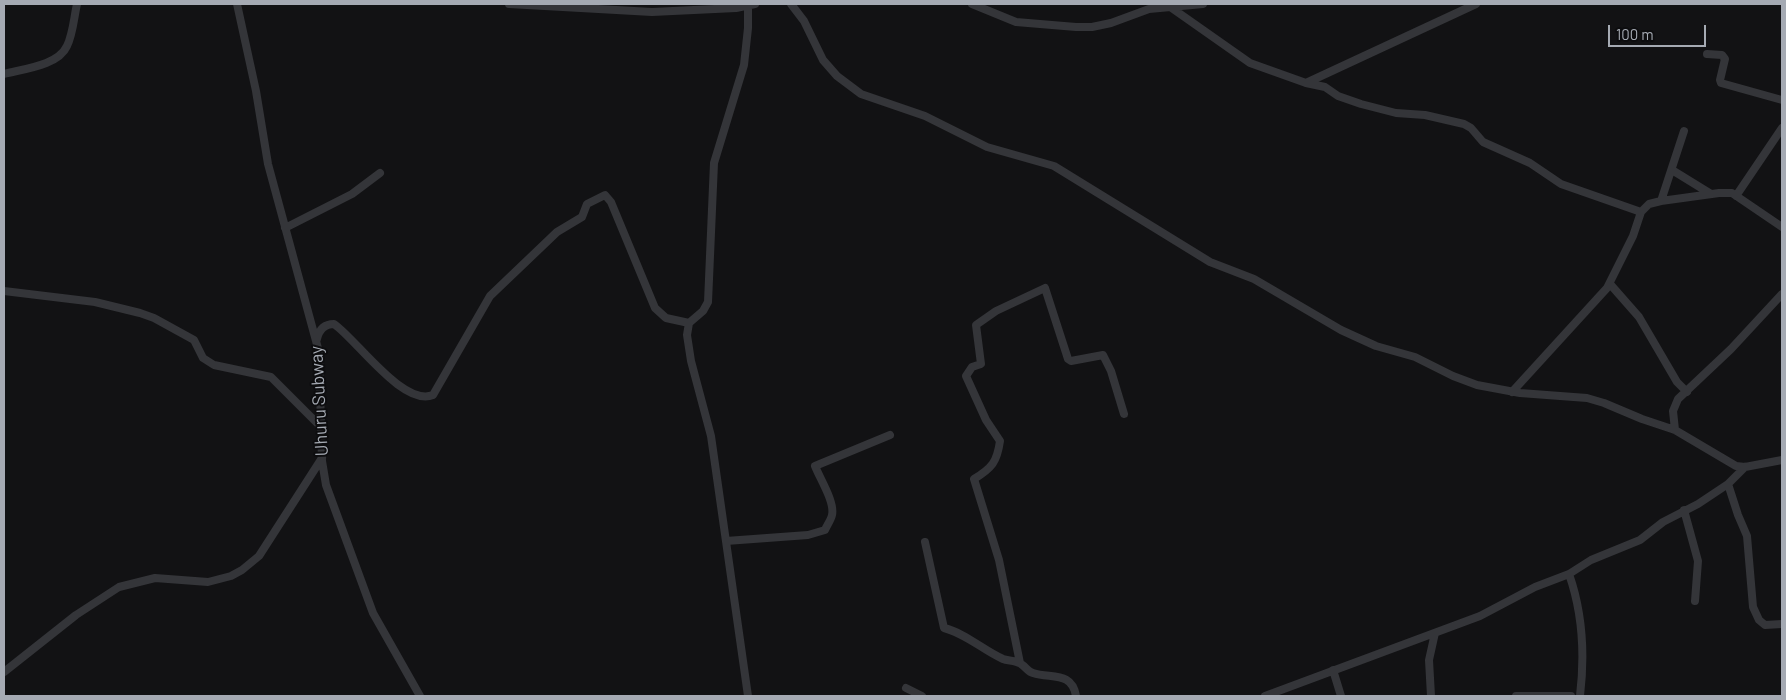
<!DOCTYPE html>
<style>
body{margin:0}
#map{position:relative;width:1786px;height:700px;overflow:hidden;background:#121214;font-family:Barlow,sans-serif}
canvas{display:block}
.frame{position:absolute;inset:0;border:5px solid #a5aab3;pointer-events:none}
.scale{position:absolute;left:1608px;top:25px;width:98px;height:22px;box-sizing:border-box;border:2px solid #a5aab3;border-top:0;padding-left:6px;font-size:15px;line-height:18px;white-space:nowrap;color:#a5aab3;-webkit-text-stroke:4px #0d0d0f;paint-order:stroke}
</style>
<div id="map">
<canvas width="1786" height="700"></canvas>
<div class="frame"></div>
<div class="scale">100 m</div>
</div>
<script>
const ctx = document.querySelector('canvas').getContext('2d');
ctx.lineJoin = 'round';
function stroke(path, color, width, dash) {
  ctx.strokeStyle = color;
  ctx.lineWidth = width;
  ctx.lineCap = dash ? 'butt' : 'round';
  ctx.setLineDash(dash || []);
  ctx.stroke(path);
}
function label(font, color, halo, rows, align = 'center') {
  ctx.font = font + ' Barlow,sans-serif';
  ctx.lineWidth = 4;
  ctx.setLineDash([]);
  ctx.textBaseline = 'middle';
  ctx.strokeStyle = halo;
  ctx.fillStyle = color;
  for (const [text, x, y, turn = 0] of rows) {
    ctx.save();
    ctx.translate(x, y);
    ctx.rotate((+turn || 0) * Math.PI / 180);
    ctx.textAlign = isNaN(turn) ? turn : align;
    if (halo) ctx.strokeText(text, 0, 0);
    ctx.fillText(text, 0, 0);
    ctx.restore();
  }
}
stroke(new Path2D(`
 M237,4L256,91L268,164L319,352L322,461L326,485L373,613L420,696
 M509,4L652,12L736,8L755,4
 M748,4V28L744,65L714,163L708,302L703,311L689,323L687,335L691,361L711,436L748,696
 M791,4L804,21L823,60L837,76L861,94L925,116L987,147L1054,166L1210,262L1254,279L1341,330L1376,346L1415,357L1453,376L1477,385L1520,393L1587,398L1604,403L1642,419L1675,430L1736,466L1745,467L1782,460
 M972,4L1016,22L1076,27H1092L1111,23L1149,9L1203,4
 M1166,4L1250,63L1306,83L1476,4
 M1707,54L1722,55L1725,59L1720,80L1721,83L1782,100
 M4,74C22,69 58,66 67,46C73,34 74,17 77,4
 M1306,83L1325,87L1338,96L1361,104L1396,113L1425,115L1464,124L1471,128L1483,142L1530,163L1561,184L1641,212
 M1672,170L1711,194
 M1736,196L1782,128
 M1661,201L1719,193H1732L1782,227
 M285,228L352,194L380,173
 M1610,284L1639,317L1677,382L1687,392
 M4,291L95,302L140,313L154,318L194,340L203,358L214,365L271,377L322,428
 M317,339C319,330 324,324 334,324C357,340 403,407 433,395L490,296L557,232L582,217L587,204L605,195L611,202L655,308L666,318L689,323
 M1512,392L1607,288L1633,236L1641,212L1649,204L1661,201L1684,131
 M1675,430L1673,411L1678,399L1731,349L1782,294
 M1728,484L1738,515L1747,536L1753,607L1759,620L1765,625L1782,624
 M1684,510L1698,561L1695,601
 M726,541L808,535L825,530C827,525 831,520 832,515C835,502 820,479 815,466L890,435
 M925,542L944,628C965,633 983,650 1003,659C1008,661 1016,660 1021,664C1026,667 1028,672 1033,673C1051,679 1072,671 1076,696
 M1569,574C1583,614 1585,654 1580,696
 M1020,663L999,560L974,479C992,468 997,462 1000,441L986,420L966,376L972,367L981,364L976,325L996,311L1045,288L1068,359L1071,361L1103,355L1111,371L1124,414
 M1333,670L1341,696
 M4,672L76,615L119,587L155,578L208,582L231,576L242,570L259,556L322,458
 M906,688L922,696
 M1265,696L1480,616L1535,587L1569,574L1591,560L1640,540L1663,522L1698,504L1728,484L1745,467
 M1431,696L1429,660L1435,633
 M1516,696H1571`), '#343539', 8);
label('18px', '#a5aab3', '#0d0d0f', [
 ["Uhuru Subway",319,401,-93]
]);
</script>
